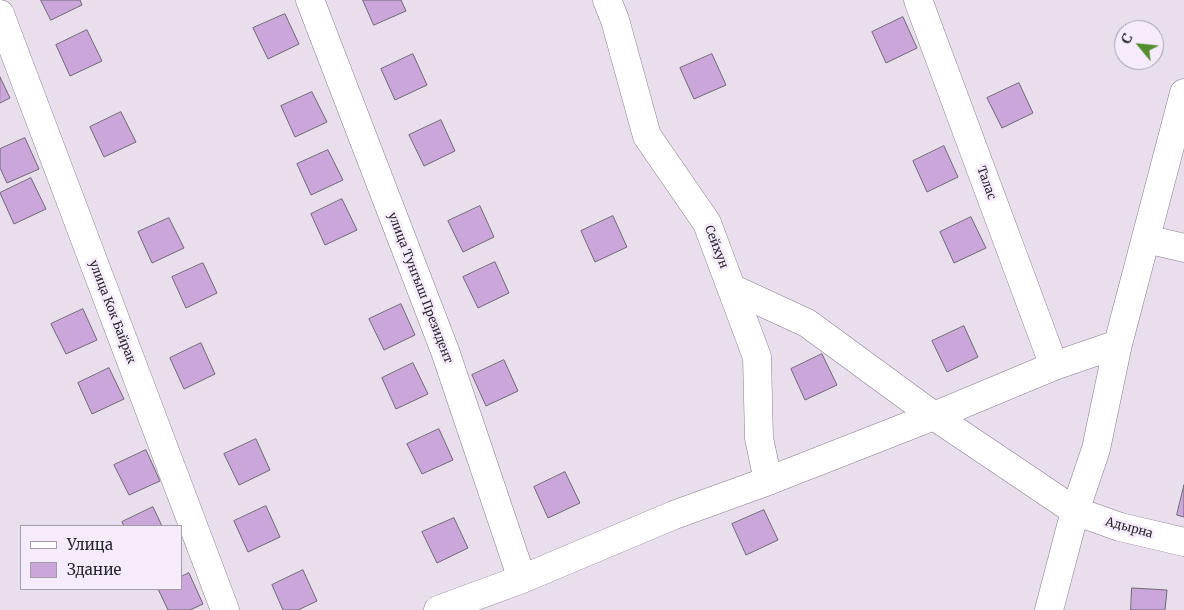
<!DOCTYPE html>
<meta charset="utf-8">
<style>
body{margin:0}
#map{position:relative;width:1184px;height:610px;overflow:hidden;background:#e8deec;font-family:Merriweather,serif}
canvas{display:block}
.legend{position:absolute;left:20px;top:525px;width:162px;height:65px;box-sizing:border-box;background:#f5ebfa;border:1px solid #a49da8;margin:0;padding:6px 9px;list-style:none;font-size:15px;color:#2a272c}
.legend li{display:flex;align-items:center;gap:10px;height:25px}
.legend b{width:25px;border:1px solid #a49da8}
.north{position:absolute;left:1114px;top:20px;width:50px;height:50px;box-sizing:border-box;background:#f5ebfa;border:1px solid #a49da8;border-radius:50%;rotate:298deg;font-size:14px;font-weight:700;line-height:20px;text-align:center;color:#2a272c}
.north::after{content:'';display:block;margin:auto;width:18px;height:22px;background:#528e2d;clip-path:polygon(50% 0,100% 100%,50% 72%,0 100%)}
</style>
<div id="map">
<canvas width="1184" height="610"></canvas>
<ul class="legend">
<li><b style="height:6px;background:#fff"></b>Улица</li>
<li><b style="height:14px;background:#caa6da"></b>Здание</li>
</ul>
<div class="north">С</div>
</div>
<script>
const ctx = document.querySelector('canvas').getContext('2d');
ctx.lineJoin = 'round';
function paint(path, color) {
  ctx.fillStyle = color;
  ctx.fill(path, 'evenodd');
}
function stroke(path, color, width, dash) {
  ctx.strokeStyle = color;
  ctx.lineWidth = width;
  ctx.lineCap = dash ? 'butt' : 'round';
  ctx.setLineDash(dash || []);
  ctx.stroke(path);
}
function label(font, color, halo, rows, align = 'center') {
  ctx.font = font + ' Merriweather,serif';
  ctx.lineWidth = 5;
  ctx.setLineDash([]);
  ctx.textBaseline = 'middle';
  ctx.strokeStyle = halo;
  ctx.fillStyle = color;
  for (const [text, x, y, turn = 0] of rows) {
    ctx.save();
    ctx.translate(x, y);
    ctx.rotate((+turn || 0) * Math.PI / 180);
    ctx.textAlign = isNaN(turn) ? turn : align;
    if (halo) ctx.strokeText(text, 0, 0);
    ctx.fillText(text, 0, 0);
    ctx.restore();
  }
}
const building = new Path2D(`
 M41,0H80L82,5L51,20Z
 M363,0H401L406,11L374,25Z
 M285,14L299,44L268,59L253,28Z
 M903,17L917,48L886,63L872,32Z
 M87,30L102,61L70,76L56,45Z
 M413,54L427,85L395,100L381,69Z
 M712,54L726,85L694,99L680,68Z
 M0,77L10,98L0,103Z
 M1019,83L1033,113L1002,128L987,98Z
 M312,92L327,122L295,137L281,106Z
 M121,112L136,142L104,157L90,127Z
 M441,120L455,151L424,166L409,135Z
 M25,138L39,169L7,183L0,168V149Z
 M944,146L958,177L927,192L913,161Z
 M328,150L343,180L311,195L297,164Z
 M31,178L46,209L14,224L0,193Z
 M342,199L357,230L325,245L311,214Z
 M480,206L494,237L463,252L448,221Z
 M613,216L627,247L595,262L581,231Z
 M971,217L986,248L954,263L940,232Z
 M169,218L184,248L152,263L138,232Z
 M495,262L509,293L478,308L463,277Z
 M203,263L217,293L186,308L172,277Z
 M401,304L415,335L384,350L369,319Z
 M83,309L97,340L66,354L51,324Z
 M964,326L978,357L947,372L932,341Z
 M201,343L215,374L184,389L170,358Z
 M822,354L837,385L805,400L791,369Z
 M504,360L518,391L486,406L472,375Z
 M413,363L428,394L396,409L382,378Z
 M109,368L124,399L92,414L78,383Z
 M439,429L453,460L422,474L407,444Z
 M256,439L270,470L239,485L224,454Z
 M146,450L160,481L129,495L114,465Z
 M565,472L580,503L548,518L534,487Z
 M1184,485V517L1177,515Z
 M266,506L280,537L248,552L234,521Z
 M153,507L162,526H124L122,522Z
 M764,510L778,540L746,555L732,524Z
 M454,518L468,548L437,563L422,532Z
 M303,570L317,601L298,610H283L272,585Z
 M189,573L203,604L190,610H168L158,589H181V577Z
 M1132,588L1167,590L1165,610H1131Z`);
paint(building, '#caa6da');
stroke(building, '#706874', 1);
const minor = new Path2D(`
 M310,0L445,351L522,579
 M607,0L615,20L647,136L707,223L757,357L759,438L768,481
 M918,0L1054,366
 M0,14L225,610
 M1146,239L1184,248
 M731,288L807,323L934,416L1075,511L1120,527L1184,542
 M438,610L522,579L674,515L768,481L934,416L1054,366L1118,344
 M1049,610L1075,511L1096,449L1118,344L1184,93`);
stroke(minor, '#8a818e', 29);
stroke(minor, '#fff', 28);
label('12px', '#2a272c', '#f5ebfa', [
 ["Талас",986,183,70],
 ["Сейхун",716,247,69],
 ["улица Тунгыш Президент",420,288,69],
 ["улица Кок Байрак",112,312,69],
 ["Адырна",1129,528,15]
]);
</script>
